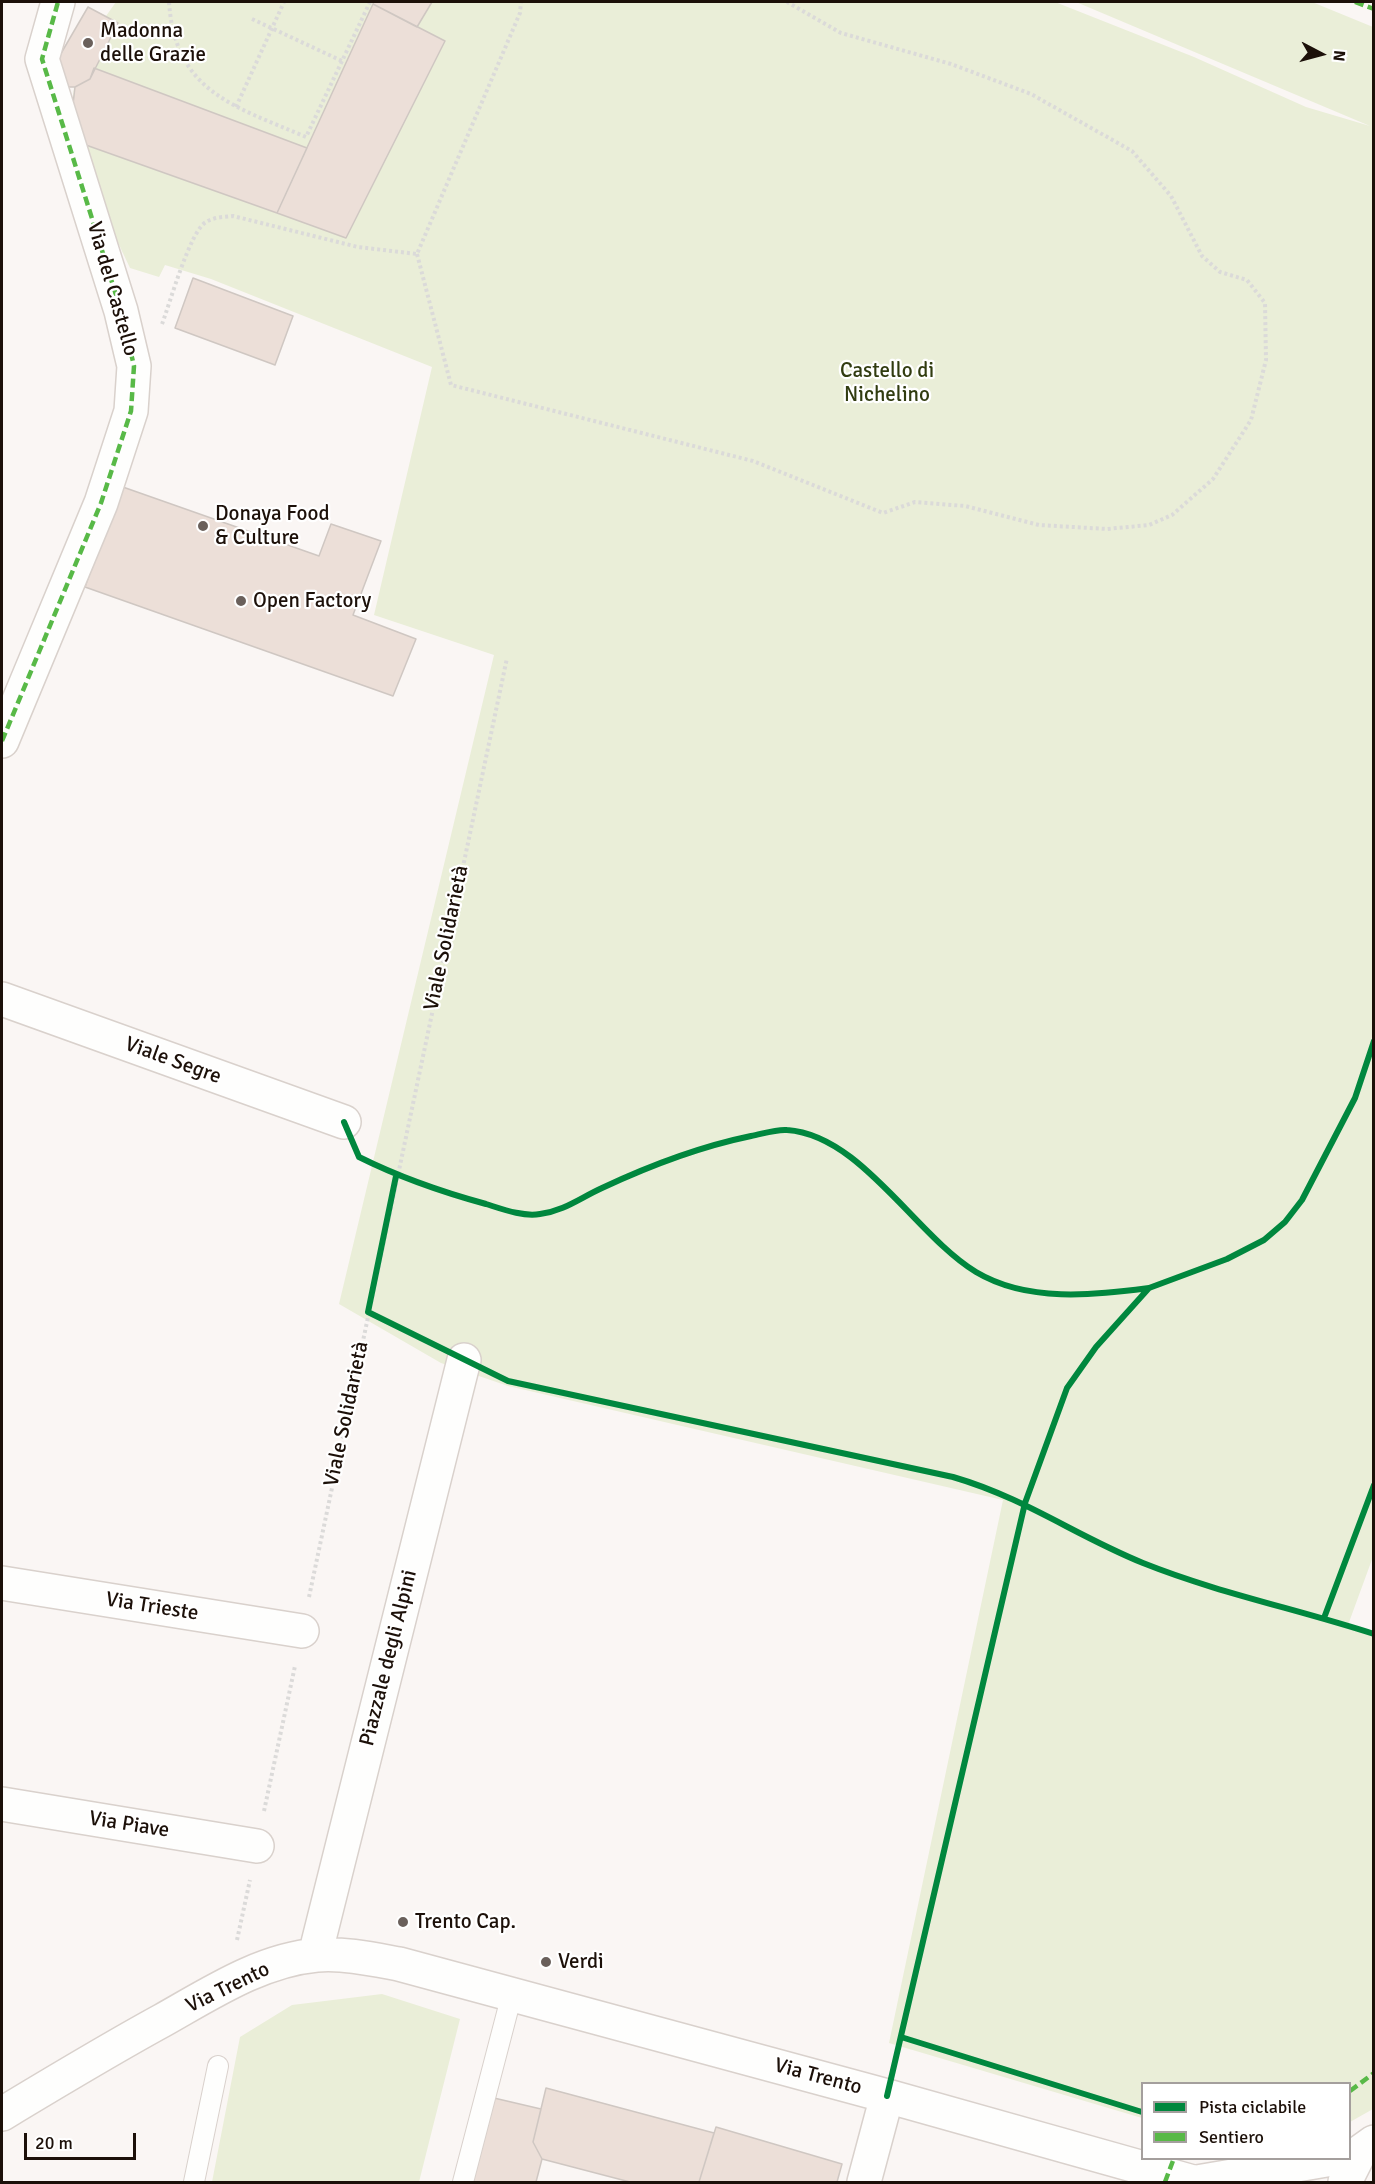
<!DOCTYPE html>
<meta charset="utf-8">
<style>
body{margin:0}
#map{position:relative;width:1375px;height:2184px;overflow:hidden;background:#faf6f4;font-family:Signika,sans-serif}
canvas{display:block}
.frame{position:absolute;inset:0;border:3px solid #1c1009;pointer-events:none}
.legend{position:absolute;left:1141px;top:2082px;width:210px;height:78px;box-sizing:border-box;background:#fff;border:2px solid #a49f9d;margin:0;padding:8px 10px;list-style:none;font-size:18px;color:#1c1009}
.legend li{display:flex;align-items:center;gap:12px;height:30px}
.legend b{width:30px;border:2px solid #a49f9d}
.north{position:absolute;left:1291px;top:24px;width:60px;height:60px;-webkit-text-stroke:4px #fff;paint-order:stroke;rotate:96deg;font-size:16px;font-weight:700;line-height:24px;text-align:center;color:#1c1009}
.north::after{content:'';display:block;margin:auto;width:21px;height:27px;background:#1c1009;clip-path:polygon(50% 0,100% 100%,50% 72%,0 100%)}
.scale{position:absolute;left:24px;top:2133px;width:112px;height:27px;box-sizing:border-box;border:3px solid #1c1009;border-top:0;padding-left:8px;font-size:18px;line-height:21px;white-space:nowrap;color:#1c1009;-webkit-text-stroke:4px #fff;paint-order:stroke}
</style>
<div id="map">
<canvas width="1375" height="2184"></canvas>
<div class="frame"></div>
<ul class="legend">
<li><b style="height:8px;background:#00873e"></b>Pista ciclabile</li>
<li><b style="height:8px;background:#58b947"></b>Sentiero</li>
</ul>
<div class="north">N</div>
<div class="scale">20 m</div>
</div>
<script>
const ctx = document.querySelector('canvas').getContext('2d');
ctx.lineJoin = 'round';
function paint(path, color) {
  ctx.fillStyle = color;
  ctx.fill(path, 'evenodd');
}
function stroke(path, color, width, dash) {
  ctx.strokeStyle = color;
  ctx.lineWidth = width;
  ctx.lineCap = dash ? 'butt' : 'round';
  ctx.setLineDash(dash || []);
  ctx.stroke(path);
}
function label(font, color, halo, rows, align = 'center') {
  ctx.font = font + ' Signika,sans-serif';
  ctx.lineWidth = 4.5;
  ctx.setLineDash([]);
  ctx.textBaseline = 'middle';
  ctx.strokeStyle = halo;
  ctx.fillStyle = color;
  for (const [text, x, y, turn = 0] of rows) {
    ctx.save();
    ctx.translate(x, y);
    ctx.rotate((+turn || 0) * Math.PI / 180);
    ctx.textAlign = isNaN(turn) ? turn : align;
    if (halo) ctx.strokeText(text, 0, 0);
    ctx.fillText(text, 0, 0);
    ctx.restore();
  }
}
paint(new Path2D(`
 M116,2H1055L1194,57L1306,107L1370,126L1076,2H1312L1373,27L1374,1554L1348,1625L1373,1634V2109L1350,2122V2084H1142V2118L889,2043L1003,1500L508,1386L441,1363L339,1304L494,655L374,615L432,367L211,279L165,265L159,277L130,268L69,139L74,87H63L88,7L106,16Z
 M382,1994L460,2019L419,2182H212L240,2037L292,2005Z`), '#eaeed8');
const building = new Path2D(`
 M374,2H432L417,27L373,4Z
 M373,4L445,41L346,238L277,213Z
 M88,7L118,23L90,79L75,87H63L56,62Z
 M94,68L307,148L277,213L69,139L75,87L90,79Z
 M193,278L293,316L275,365L175,328Z
 M120,486L319,556L331,524L381,541L353,615L416,639L393,696L85,587Z
 M546,2088L714,2133L699,2182H630L542,2159L533,2142Z
 M494,2098L541,2109L533,2142L542,2159L536,2182H472Z
 M716,2127L842,2164L837,2182H699Z`);
paint(building, '#ecdfd8');
stroke(building, '#cfc7c2', 1.5);
const lane = new Path2D(`
 M194,2182L218,2066
 M463,2182L512,1994`);
const street = new Path2D(`
 M2,741L101,503L131,411L134,366L121,311L42,59L58,2
 M2,999L344,1122
 M2,1583L302,1631
 M2,1804L257,1846
 M315,1955L464,1360
 M2,2114C55,2082 108,2050 163,2020C211,1993 261,1960 317,1955C345,1953 372,1959 399,1964L887,2096L1193,2182
 M864,2182L887,2096
 M1197,2182L1338,2158
 M1345,2182L1360,2152L1374,2142`);
stroke(lane, '#d9d1cc', 22);
stroke(street, '#d9d1cc', 36);
stroke(new Path2D(`
 M169,2C175,92 234,106 306,137L370,2
 M252,19L342,61
 M236,107L284,2
 M417,254L451,385L753,461L883,513L915,502L965,506L1039,525L1107,529L1149,525L1172,515L1213,479L1251,420L1266,360L1265,303L1247,280L1220,272L1202,256L1171,196L1132,151L1031,94L951,64L841,33L787,2
 M162,324C170,303 190,231 206,222C214,217 224,217 233,216L358,247L417,254L520,13L521,2
 M309,1597L507,658
 M264,1811L295,1666
 M237,1940L250,1880`), '#dbdad9', 4, [3, 3]);
stroke(lane, '#fefefd', 20);
stroke(street, '#fefefd', 33);
stroke(new Path2D(`
 M1355,2L1374,9
 M2,741L101,503L131,411L134,366L121,311L42,59L58,2
 M1350,2091L1374,2073
 M1165,2182L1174,2158`), '#58b947', 4.5, [9, 4.5]);
stroke(new Path2D(`
 M344,1122L359,1157C401,1178 442,1192 486,1204C502,1209 523,1217 540,1214C564,1211 580,1198 602,1188C651,1165 698,1147 751,1136C762,1134 776,1129 787,1130C861,1135 915,1235 976,1272C1028,1303 1093,1295 1149,1288
 M396,1176L368,1312L508,1381L953,1477C1025,1498 1076,1536 1143,1563C1218,1593 1297,1609 1374,1634
 M1324,1618L1374,1485
 M901,2037L1142,2112
 M887,2096L1025,1503L1067,1388L1096,1347L1149,1288L1227,1259L1264,1240L1285,1222L1302,1200L1355,1098L1374,1041`), '#00873e', 6);
for (const [x, y, r, color] of [
 [88,43,6,"#6a605b"],
 [203,526,6,"#6a605b"],
 [241,601,6,"#6a605b"],
 [403,1922,6,"#6a605b"],
 [546,1962,6,"#6a605b"]
]) {
  const dot = new Path2D();
  dot.arc(x, y, r, 0, 2 * Math.PI);
  ctx.fillStyle = color;
  ctx.fill(dot);
  stroke(dot, '#fff', 2);
}
label('21px', '#1c1009', '#fff', [
 ["Madonna",100,31],
 ["delle Grazie",100,55],
 ["Donaya Food",215,514],
 ["& Culture",215,538],
 ["Open Factory",253,601],
 ["Trento Cap.",415,1922],
 ["Verdi",558,1962]
], 'left');
label('21px', '#1c1009', '#fff', [
 ["Via del Castello",112,289,74],
 ["Viale Solidarietà",447,938,-78],
 ["Viale Segre",173,1061,20],
 ["Viale Solidarietà",347,1414,-78],
 ["Via Trieste",152,1607,9],
 ["Piazzale degli Alpini",389,1658,-76],
 ["Via Piave",129,1825,9],
 ["Via Trento",228,1988,-26],
 ["Via Trento",818,2077,15]
]);
label('21px', '#313c10', '#fff', [
 ["Castello di",887,371],
 ["Nichelino",887,395]
]);
</script>
